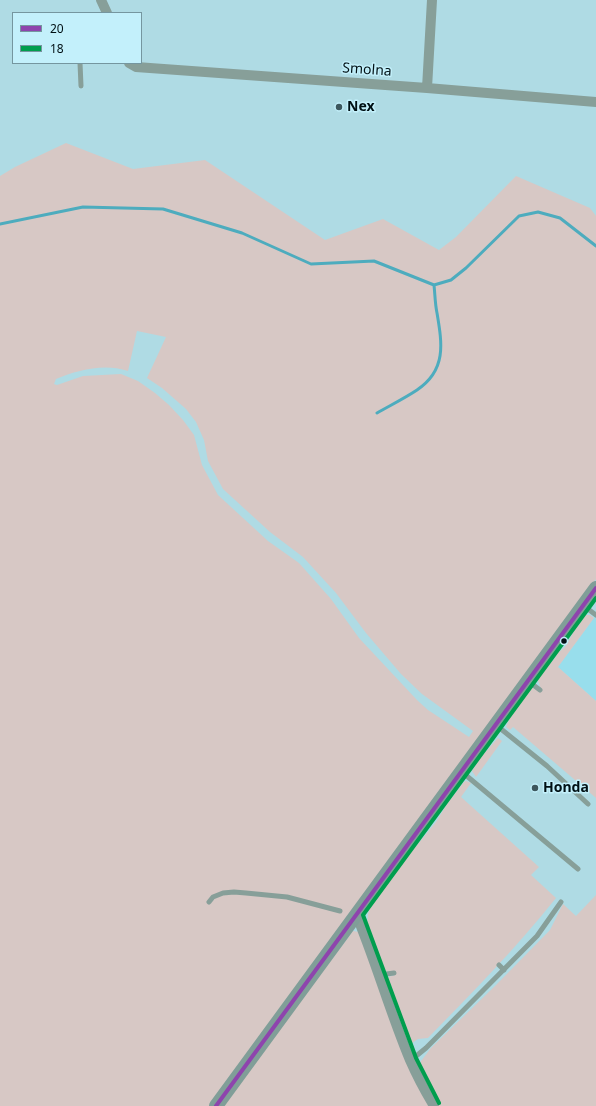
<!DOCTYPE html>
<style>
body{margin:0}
#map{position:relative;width:596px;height:1106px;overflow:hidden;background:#afdbe4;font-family:"Noto Sans",sans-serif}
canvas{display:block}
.legend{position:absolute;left:12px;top:12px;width:130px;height:52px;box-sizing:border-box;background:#c3f0fb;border:1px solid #75969f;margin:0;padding:5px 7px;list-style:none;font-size:12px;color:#001014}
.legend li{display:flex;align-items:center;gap:8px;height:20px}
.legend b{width:20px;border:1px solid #75969f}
</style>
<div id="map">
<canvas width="596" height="1106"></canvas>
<ul class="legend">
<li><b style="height:5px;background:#8e44ad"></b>20</li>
<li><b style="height:5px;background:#009e4e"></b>18</li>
</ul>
</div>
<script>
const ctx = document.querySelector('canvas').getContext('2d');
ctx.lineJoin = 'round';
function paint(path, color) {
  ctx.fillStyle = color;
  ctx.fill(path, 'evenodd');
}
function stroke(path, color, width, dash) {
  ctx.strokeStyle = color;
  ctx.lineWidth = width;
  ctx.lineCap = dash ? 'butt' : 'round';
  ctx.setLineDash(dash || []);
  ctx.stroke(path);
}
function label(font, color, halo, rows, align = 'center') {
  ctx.font = font + ' "Noto Sans",sans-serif';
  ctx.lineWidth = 3;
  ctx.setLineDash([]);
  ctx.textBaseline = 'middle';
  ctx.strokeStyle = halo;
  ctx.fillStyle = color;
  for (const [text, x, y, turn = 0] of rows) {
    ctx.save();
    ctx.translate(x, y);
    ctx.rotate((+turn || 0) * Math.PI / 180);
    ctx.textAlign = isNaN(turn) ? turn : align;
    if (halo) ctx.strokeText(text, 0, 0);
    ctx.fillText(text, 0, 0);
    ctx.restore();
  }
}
paint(new Path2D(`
 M596,615V701L558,667Z`), '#98deec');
paint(new Path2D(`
 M66,143L133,169L205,160L325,240L383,219L439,250L456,237L516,176L590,208L596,216V579L211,1106H0V176L15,167ZM137,331L166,337L147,378L162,388L186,409L196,422L204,440L208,461L223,489L270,532L303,557L336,593L366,633L401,674L422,694L473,731L469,737L428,710L417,700L359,638L331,599L299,563L268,541L218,495L202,465L194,435L183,420L169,405L155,393L138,381L121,374L83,376L57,385L54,384L56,379C78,370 104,363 128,371Z
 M585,615H590L594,618L558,667L596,701V798L513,727L510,730L506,727L511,715L530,689L532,688L541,689L537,678L555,658L558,652C568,648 570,636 576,628C577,627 579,625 580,623L579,619Z
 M498,738L502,741L476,777L472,771L481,757Z
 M466,781L471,783L461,797L539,867L531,875L556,898C516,948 473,992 428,1038L418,1039L409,1045L385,978L395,975L393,971L384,972L367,925L368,914L371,903L405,858L417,845L436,822L447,804L464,782Z
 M596,895V1106H439L419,1068L421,1061L431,1048L496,985L550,930L563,904L576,916Z
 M353,931L359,932L429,1106H222Z`), '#d7c8c5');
stroke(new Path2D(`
 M0,224L83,207L163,209L242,233L311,264L374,261L434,285L451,280L466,268L519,216L538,212L560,218L596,246
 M377,413C391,405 405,398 417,390C447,370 442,343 437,313C435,304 435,294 434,285`), '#4dacbe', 3);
stroke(new Path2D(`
 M80,63L81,86
 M584,606L596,615
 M528,681L540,690
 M496,725L547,766L588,804
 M462,772L578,869
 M209,902L213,897L223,893L234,892L246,893L287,897L340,911
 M499,965L504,970
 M379,975L394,973
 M410,1061L426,1048L537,936L561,902`), '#879f99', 5);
stroke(new Path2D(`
 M101,0L107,13
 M129,63L136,67L427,88L596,102
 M427,88L432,0
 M356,914C376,962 390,1012 410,1060C417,1076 425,1091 434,1106`), '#879f99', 10);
stroke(new Path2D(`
 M216,1106L596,588`), '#809e98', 14);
stroke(new Path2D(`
 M216,1106L596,588`), '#8e44ad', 4);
stroke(new Path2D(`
 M439,1103L416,1058L363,915L596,598`), '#009e4e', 4);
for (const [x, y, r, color] of [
 [339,107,4,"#3d575d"],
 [564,641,3.5,"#001014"],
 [535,788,4,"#3d575d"]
]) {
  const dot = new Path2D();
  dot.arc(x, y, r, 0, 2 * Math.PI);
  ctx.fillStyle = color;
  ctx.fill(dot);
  stroke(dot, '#c3f0fb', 1.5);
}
label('14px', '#001014', '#c3f0fb', [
 ["Smolna",367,70,4]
]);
label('bold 14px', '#001014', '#c3f0fb', [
 ["Nex",347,107],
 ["Honda",543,788]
], 'left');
</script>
